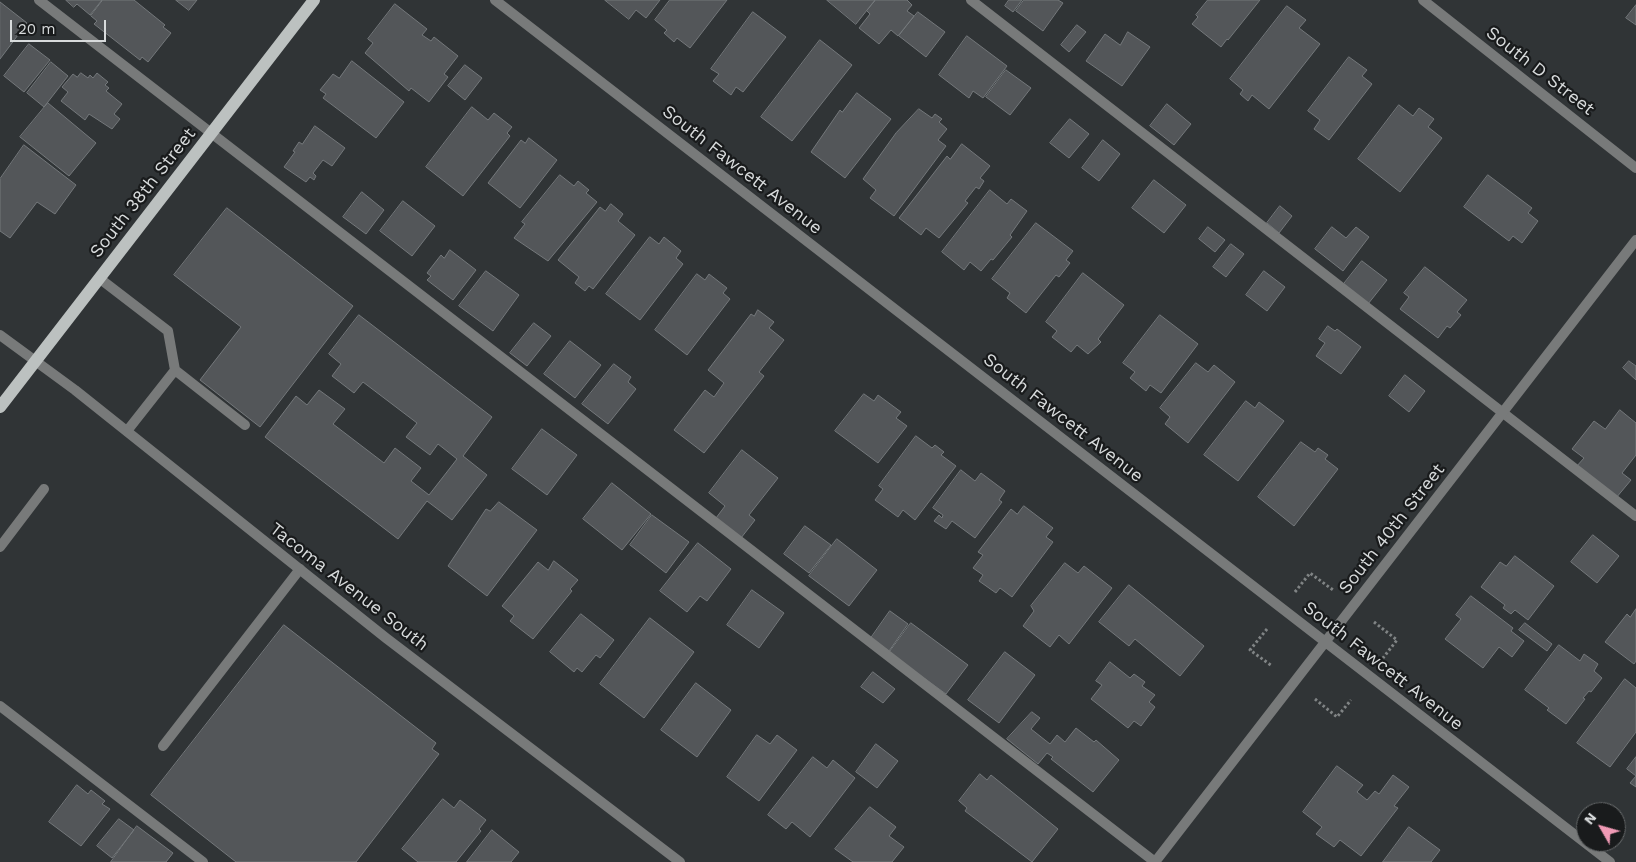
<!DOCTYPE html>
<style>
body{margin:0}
#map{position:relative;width:1636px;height:862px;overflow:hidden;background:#303436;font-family:"Work Sans",sans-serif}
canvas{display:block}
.north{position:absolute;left:1576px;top:802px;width:50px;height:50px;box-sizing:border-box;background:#191b1c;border:1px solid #656869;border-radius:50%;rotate:308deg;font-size:14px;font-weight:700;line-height:20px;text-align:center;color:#d8dbdc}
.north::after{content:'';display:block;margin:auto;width:18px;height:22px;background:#f09ab5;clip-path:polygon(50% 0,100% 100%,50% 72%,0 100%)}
.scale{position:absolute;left:10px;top:20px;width:96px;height:22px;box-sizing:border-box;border:2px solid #d8dbdc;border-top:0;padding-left:6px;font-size:15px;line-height:18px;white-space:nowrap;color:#d8dbdc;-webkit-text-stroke:4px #191b1c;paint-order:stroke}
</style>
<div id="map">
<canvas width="1636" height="862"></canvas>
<div class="north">N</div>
<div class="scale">20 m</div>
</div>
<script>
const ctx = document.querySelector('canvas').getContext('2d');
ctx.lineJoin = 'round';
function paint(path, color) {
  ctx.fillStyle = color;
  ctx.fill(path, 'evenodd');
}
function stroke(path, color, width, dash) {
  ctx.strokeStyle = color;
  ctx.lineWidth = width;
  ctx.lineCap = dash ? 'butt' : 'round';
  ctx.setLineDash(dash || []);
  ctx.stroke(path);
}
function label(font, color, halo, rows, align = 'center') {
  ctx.font = font + ' "Work Sans",sans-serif';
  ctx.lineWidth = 4.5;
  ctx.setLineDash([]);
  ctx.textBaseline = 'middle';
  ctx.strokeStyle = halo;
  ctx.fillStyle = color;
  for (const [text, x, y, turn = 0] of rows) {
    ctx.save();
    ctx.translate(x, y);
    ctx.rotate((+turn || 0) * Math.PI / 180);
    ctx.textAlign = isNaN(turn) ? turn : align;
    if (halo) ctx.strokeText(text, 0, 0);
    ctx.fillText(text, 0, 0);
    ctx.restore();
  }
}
const building = new Path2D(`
 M66,0H102L90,15L77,4L74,7Z
 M103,0H134L165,25L163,27L171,33L148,62L142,57L140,60L94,24L97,21L91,16Z
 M176,0H197L189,10Z
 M605,0H660L646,18L636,10L629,19Z
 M670,0H727L690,48L677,38L674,42L664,33L667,30L655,20Z
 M827,0H875L856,24Z
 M876,0H907L912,5L907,11L914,16L898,36L891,30L879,44L859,28L870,14L867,11Z
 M1009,0H1022L1013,12L1005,6Z
 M1024,0H1058L1063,3L1043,31L1016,11Z
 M1208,0H1260L1228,40L1227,39L1221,47L1192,24L1198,17L1196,15Z
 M0,2L27,23L0,59Z
 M395,4L427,29L422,35L431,41L434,37L458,56L444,74L448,77L429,102L411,88L409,91L365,53L373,43L368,39Z
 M1636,5V25L1626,18Z
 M1287,6L1306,20L1299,28L1320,44L1269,109L1252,95L1248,101L1240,94L1243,90L1230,79Z
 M753,12L786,37L743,92L736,87L731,95L713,81L719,74L711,69Z
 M918,12L945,32L926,57L899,36Z
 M1077,25L1086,32L1069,52L1061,45Z
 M1128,32L1150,47L1122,86L1086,61L1105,34L1120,45Z
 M967,36L1007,66L983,98L973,91L969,98L939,75Z
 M820,40L852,65L792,141L761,117Z
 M29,44L50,60L24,92L4,76Z
 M1349,57L1367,70L1362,76L1372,84L1329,140L1314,129L1320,120L1308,111Z
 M352,61L404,102L376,138L323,98L326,94L320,90L333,74L339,78Z
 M51,62L68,76L44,107L27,93Z
 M465,65L482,78L465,100L448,86Z
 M1006,70L1031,88L1010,115L986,97Z
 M81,73L88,78L90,75L93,78L97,73L108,82L105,85L109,88L106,91L122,104L114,114L120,119L112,129L89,114L85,120L61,101L68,92L62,87L73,74L77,77Z
 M857,93L891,119L845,178L811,152L840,110L842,112Z
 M48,103L96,143L69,176L20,137Z
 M1167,104L1191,124L1174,145L1150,126Z
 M1399,105L1413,116L1419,108L1434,119L1428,127L1442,138L1400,192L1358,159Z
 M472,107L488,120L494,113L512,127L507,133L510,136L463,196L426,167Z
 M919,109L932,118L935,114L942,119L939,122L947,129L938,140L946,146L894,216L870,198L876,190L863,179L896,133Z
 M1070,119L1089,134L1069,158L1050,143Z
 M315,126L345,148L332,166L323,160L313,173L316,176L314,180L310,177L306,182L284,167L295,152L293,151L299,142L302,144Z
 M529,138L557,160L520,208L488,183L521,140L525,143Z
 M1103,140L1120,154L1099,181L1082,168Z
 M962,144L990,166L980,178L984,181L979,189L976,187L965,201L968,203L939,238L926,228L921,235L899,218L947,156L950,159Z
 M24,145L76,185L55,214L37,202L10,238L0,231V179Z
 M560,175L574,186L578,181L589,190L586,193L597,202L548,261L514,238L525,224L522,222Z
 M1488,175L1532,208L1528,213L1538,221L1522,243L1513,236L1509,241L1464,207Z
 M1154,180L1186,205L1164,233L1132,208Z
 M990,190L1007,204L1011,199L1027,211L1010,235L1012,237L993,260L991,259L981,271L970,262L964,270L942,252Z
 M362,192L384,210L366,234L343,217Z
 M403,201L435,226L412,256L380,231Z
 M611,204L623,214L618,221L635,235L593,289L589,286L585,291L575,283L579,277L558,260L600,207L605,211Z
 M1280,206L1292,216L1279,233L1267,223Z
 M227,208L353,306L260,427L200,380L241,327L174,275Z
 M1036,223L1073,251L1066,260L1070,263L1059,277L1056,275L1026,313L1007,298L1010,293L992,279Z
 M1208,227L1225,240L1215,252L1199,239Z
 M1332,227L1346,238L1356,227L1369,237L1343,271L1315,249Z
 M650,237L659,244L664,237L681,251L676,258L683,264L640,320L606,294Z
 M1231,244L1244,254L1226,277L1213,267Z
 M450,250L476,270L453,300L427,280L431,276L427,273L441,255L444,258Z
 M1362,261L1387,280L1368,304L1343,285Z
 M1425,267L1467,300L1457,312L1461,315L1450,328L1447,326L1438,338L1400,309L1409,297L1404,293Z
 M486,271L519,295L493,331L459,306Z
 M1264,271L1285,287L1267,311L1246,295Z
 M1083,273L1124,305L1098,339L1101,342L1088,354L1077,345L1071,352L1052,337L1057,331L1046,322Z
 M697,274L705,280L709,274L727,288L723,293L730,299L687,355L655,330Z
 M758,310L774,322L769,328L784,340L759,372L764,376L704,453L674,430L705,390L714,397L724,383L708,370L751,314L754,316Z
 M359,315L492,417L463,456L487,475L452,520L427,501L398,539L265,437L296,396L307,405L319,390L345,409L333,424L384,463L395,448L421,468L411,481L429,495L457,459L438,444L430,455L406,437L417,423L363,382L354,393L332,376L341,364L329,354Z
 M1160,315L1198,344L1161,393L1150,385L1146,391L1130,378L1135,372L1123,363Z
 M534,323L551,336L527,366L510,353Z
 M1328,326L1335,331L1337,329L1361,347L1341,374L1316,356L1325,343L1319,339Z
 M570,341L601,365L575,398L544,374Z
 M1629,361L1636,366V380L1623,368Z
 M1196,363L1208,372L1214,365L1235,382L1188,443L1165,424L1170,417L1160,408Z
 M614,364L631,377L628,382L636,389L608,424L582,404Z
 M1405,375L1425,391L1409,412L1389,396Z
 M864,394L874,401L878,395L901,412L896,418L907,426L878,463L835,431Z
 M1246,401L1255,408L1259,402L1284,421L1238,481L1204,455Z
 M1620,410L1636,423V455L1622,473L1631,480L1616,498L1576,467L1584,458L1572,449L1594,421L1605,429Z
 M542,429L577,455L547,495L512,469Z
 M916,436L932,448L935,445L944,452L941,455L956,466L915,520L903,510L898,517L875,500L883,489L879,486Z
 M1301,442L1315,452L1318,448L1328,455L1325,459L1338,469L1294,526L1258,497Z
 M742,450L778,478L749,515L755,520L741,538L716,518L725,506L709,493Z
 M961,470L975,481L981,473L1005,491L999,500L1002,502L975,538L952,521L946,529L934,521L939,515L942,518L943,515L933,508Z
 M612,483L651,514L622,550L583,519Z
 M499,502L537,530L487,596L448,566L486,509L490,511Z
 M1024,506L1053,528L1046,537L1053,542L1012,597L1000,588L996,593L979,581L983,575L973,568L983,555L978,552L1011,509L1017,514Z
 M652,515L689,542L666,573L630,545Z
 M805,526L831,545L809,573L784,554Z
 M1593,535L1619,556L1597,583L1571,562Z
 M837,539L877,570L849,606L809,576Z
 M698,543L731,569L707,601L700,596L687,612L660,591Z
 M1515,556L1554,586L1528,620L1515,610L1511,614L1503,608L1505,605L1481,587L1500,562L1506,566Z
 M554,561L578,580L570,589L572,591L533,639L510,621L514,616L502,606L538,562L548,570Z
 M1065,563L1078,573L1084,566L1112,588L1069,644L1059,635L1050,647L1023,626L1034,611L1031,606Z
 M1129,585L1204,646L1180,676L1135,639L1129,646L1099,622Z
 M752,590L784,613L759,648L727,625Z
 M1471,596L1513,628L1511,631L1524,641L1512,657L1499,647L1483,668L1445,639L1461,619L1456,615Z
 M1636,609V661L1634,664L1605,642L1627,614L1630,617Z
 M890,611L908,624L889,651L871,638Z
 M581,614L614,640L600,658L596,655L582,672L577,668L574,672L550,652Z
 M650,618L694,652L644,718L600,684Z
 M911,623L968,665L946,694L889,653Z
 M1525,623L1552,644L1547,651L1519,630Z
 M284,625L436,743L432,749L439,754L356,862H236L151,795Z
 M1559,645L1580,661L1584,654L1598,664L1594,671L1602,678L1591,692L1589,691L1583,698L1585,699L1566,724L1547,710L1549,708L1525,690Z
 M1005,652L1035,675L999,723L968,700Z
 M1110,662L1130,678L1134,674L1145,682L1142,686L1155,695L1149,702L1155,707L1141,726L1134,721L1128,728L1091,699L1102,685L1096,681Z
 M873,672L895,689L883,703L861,687Z
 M1625,679L1636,688V732L1610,767L1577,743Z
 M696,683L731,710L697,757L661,730Z
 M1032,712L1040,718L1031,729L1050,744L1057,735L1065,742L1076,728L1094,742L1096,740L1119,760L1093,792L1051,759L1053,757L1047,753L1038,764L1007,739Z
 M757,735L770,744L777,735L797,750L759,801L727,777Z
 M876,744L898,761L877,788L856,772Z
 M813,757L827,768L833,760L855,778L810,837L792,822L786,829L768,815Z
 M1636,757V787L1630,783L1636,776L1627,769Z
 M1337,766L1363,785L1357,792L1367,800L1375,791L1379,794L1393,775L1409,787L1394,806L1398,808L1361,856L1340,840L1334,847L1316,834L1322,827L1303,812Z
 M980,774L987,780L991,775L1058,829L1032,862L965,811L967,808L959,801Z
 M77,785L88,794L91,790L105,801L102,804L110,809L81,846L49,822Z
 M443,799L454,808L460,800L486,820L479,829L481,831L456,862H418L402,849Z
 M870,807L896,827L889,836L904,847L892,862H853L835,849Z
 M119,819L134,830L112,858L97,846Z
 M137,826L173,853L166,862H111Z
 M1409,827L1440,850L1431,862H1383Z
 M492,830L519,852L511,862H467Z`);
paint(building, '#535659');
stroke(building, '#74787b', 1);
stroke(new Path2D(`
 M1295,592L1310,573L1333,590
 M1374,622L1397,640L1383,658
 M1267,629L1250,650L1272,666
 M1315,699L1337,717L1351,700`), '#808485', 3, [2.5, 2.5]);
stroke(new Path2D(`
 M39,0L1155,862
 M971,0L1636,516
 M99,278L168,331L175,370L127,431
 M175,370L245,425
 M0,547L44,489
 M0,706L203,862
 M163,746L300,569`), '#787a7a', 10);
stroke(new Path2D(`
 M495,0L1610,862
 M1423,0L1636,168
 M0,335L75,390L386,638L680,862
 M1155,862L1636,240`), '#787a7a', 10);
stroke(new Path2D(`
 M0,407L314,0`), '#bcc1c0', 12);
label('18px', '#d8dbdc', '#191b1c', [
 ["South D Street",1540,71,38],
 ["South Fawcett Avenue",742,170,38],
 ["South 38th Street",143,193,-52],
 ["South Fawcett Avenue",1063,418,38],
 ["South 40th Street",1392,529,-52],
 ["Tacoma Avenue South",349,587,38],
 ["South Fawcett Avenue",1383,666,38]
]);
</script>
